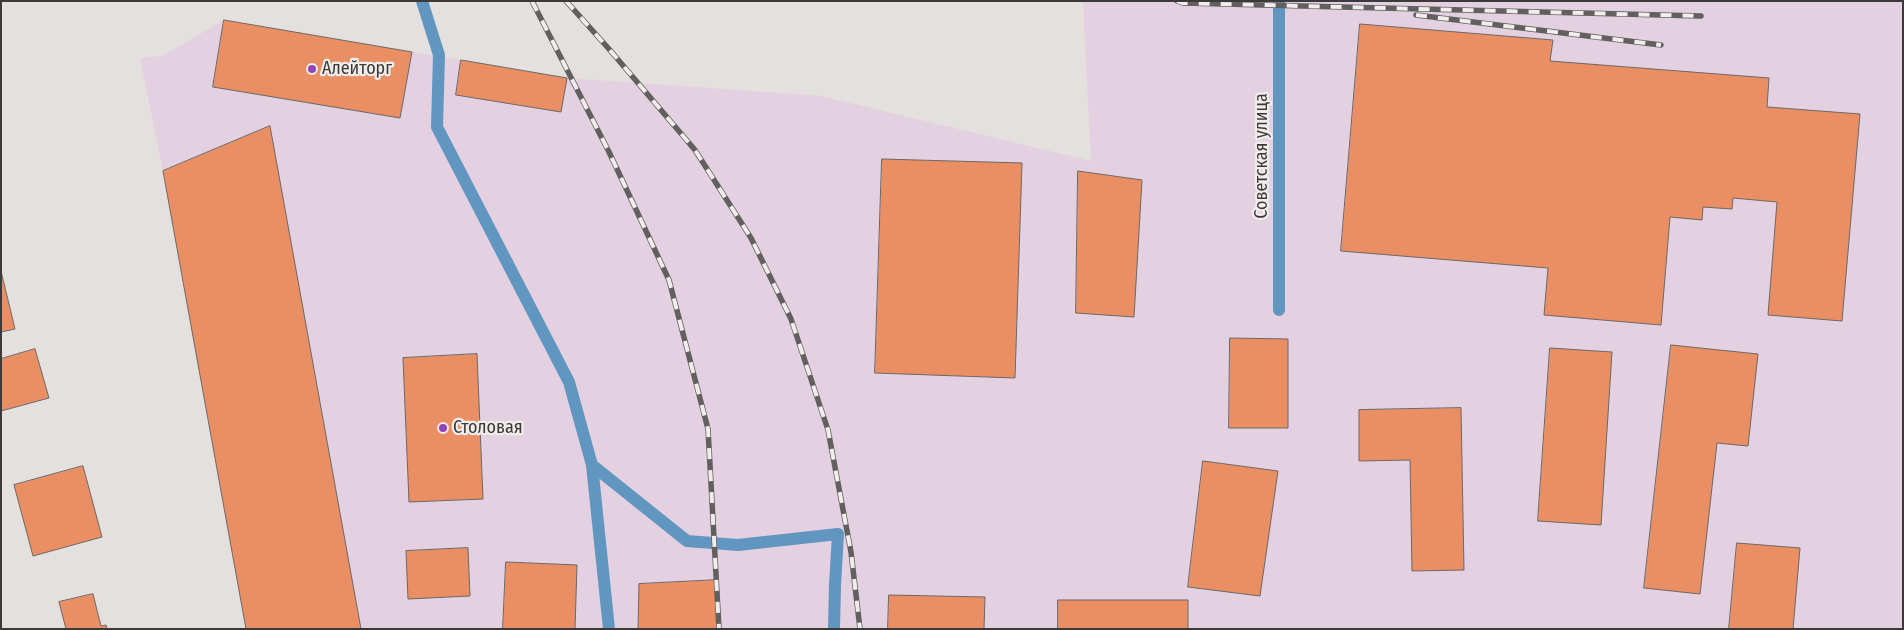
<!DOCTYPE html>
<meta charset="utf-8">
<style>
body{margin:0}
#map{position:relative;width:1904px;height:630px;overflow:hidden;background:#e4e0de;font-family:"Fira Sans Condensed",sans-serif}
canvas{display:block}
.frame{position:absolute;inset:0;border:2px solid #3b3939;pointer-events:none}
</style>
<div id="map">
<canvas width="1904" height="630"></canvas>
<div class="frame"></div>
</div>
<script>
const ctx = document.querySelector('canvas').getContext('2d');
ctx.lineJoin = 'round';
function paint(path, color) {
  ctx.fillStyle = color;
  ctx.fill(path, 'evenodd');
}
function stroke(path, color, width, dash) {
  ctx.strokeStyle = color;
  ctx.lineWidth = width;
  ctx.lineCap = dash ? 'butt' : 'round';
  ctx.setLineDash(dash || []);
  ctx.stroke(path);
}
function label(font, color, halo, rows, align = 'center') {
  ctx.font = font + ' "Fira Sans Condensed",sans-serif';
  ctx.lineWidth = 4.5;
  ctx.setLineDash([]);
  ctx.textBaseline = 'middle';
  ctx.strokeStyle = halo;
  ctx.fillStyle = color;
  for (const [text, x, y, turn = 0] of rows) {
    ctx.save();
    ctx.translate(x, y);
    ctx.rotate((+turn || 0) * Math.PI / 180);
    ctx.textAlign = isNaN(turn) ? turn : align;
    if (halo) ctx.strokeText(text, 0, 0);
    ctx.fillText(text, 0, 0);
    ctx.restore();
  }
}
paint(new Path2D(`
 M1083,1H1903V629H246L163,171L140,58L162,56L224,20L567,78L821,96L1091,161Z`), '#e3d0e1');
const building = new Path2D(`
 M224,20L412,52L400,118L213,87Z
 M1360,24L1553,40L1550,61L1769,78L1767,107L1860,114L1842,321L1768,315L1777,202L1733,198L1732,209L1703,207L1702,220L1670,217L1661,325L1544,315L1548,268L1341,251Z
 M461,60L567,78L561,112L456,95Z
 M270,126L361,629H246L163,171Z
 M882,159L1022,163L1015,378L875,373Z
 M1078,171L1142,180L1134,317L1076,313Z
 M1,271L15,329L1,332Z
 M1230,338L1288,339V428H1229Z
 M1671,345L1758,354L1748,446L1717,443L1700,594L1644,588Z
 M1550,348L1612,352L1601,525L1538,521Z
 M35,349L49,398L1,411V359Z
 M477,354L483,499L409,502L403,358Z
 M1461,408L1464,570L1412,571L1410,460L1359,461V410Z
 M1203,461L1278,471L1260,596L1188,587Z
 M83,466L102,537L33,556L14,485Z
 M1737,543L1800,548L1793,629H1729Z
 M468,548L470,596L408,599L406,551Z
 M506,562L577,565L575,629H503Z
 M718,580L717,629H638L639,584Z
 M93,594L101,626L106,625L107,629H66L59,602Z
 M889,595L985,597L984,629H888Z
 M1058,600H1188V629H1058Z`);
paint(building, '#ea8f64');
stroke(building, '#6c6867', 1);
stroke(new Path2D(`
 M422,1L439,55L437,127L569,382L592,465L609,629
 M1279,310V1
 M592,465L687,541L738,545L838,534L835,585L834,629`), '#6096bf', 12);
const rail = new Path2D(`
 M532,1L609,152L669,280L708,429L719,629
 M566,1L609,49L695,150L751,238L791,319L828,430L851,552L860,629
 M1177,1L1183,3L1701,16
 M1416,15L1661,45`);
stroke(rail, '#625f5f', 5.5);
stroke(rail, '#f1edeb', 4, [11]);
for (const [x, y, r, color] of [
 [312,69,5,"#9146b8"],
 [443,428,5,"#9146b8"]
]) {
  const dot = new Path2D();
  dot.arc(x, y, r, 0, 2 * Math.PI);
  ctx.fillStyle = color;
  ctx.fill(dot);
  stroke(dot, '#f1edeb', 2);
}
label('18px', '#3b3939', '#f1edeb', [
 ["Алейторг",322,69],
 ["Столовая",453,428]
], 'left');
label('18px', '#3b3939', '#f1edeb', [
 ["Советская улица",1262,156,-90]
]);
</script>
